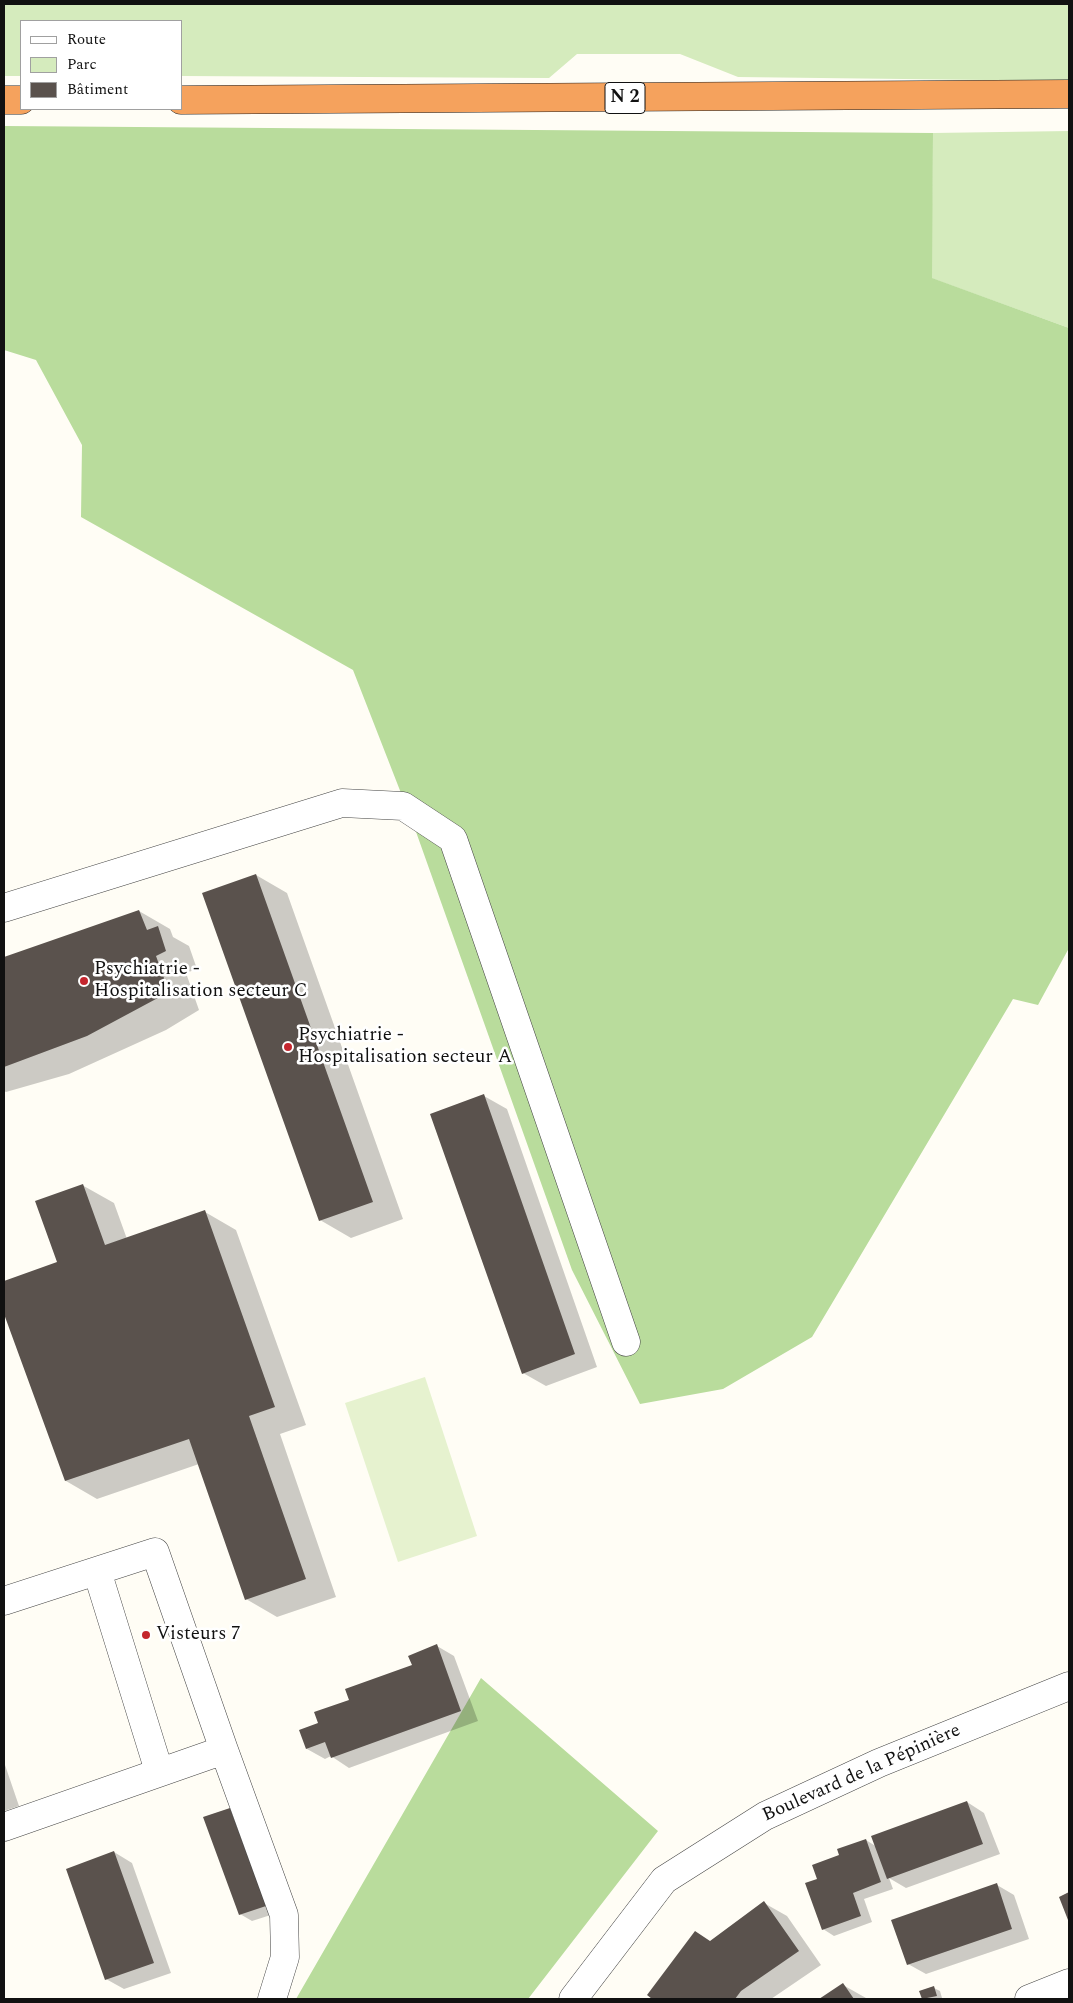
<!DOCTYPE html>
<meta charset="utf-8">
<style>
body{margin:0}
#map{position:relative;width:1073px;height:2003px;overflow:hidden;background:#fffdf5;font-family:Spectral,serif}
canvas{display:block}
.frame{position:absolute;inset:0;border:5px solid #111;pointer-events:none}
.legend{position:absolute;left:20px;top:20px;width:162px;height:90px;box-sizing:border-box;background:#fff;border:1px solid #a0a0a0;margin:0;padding:6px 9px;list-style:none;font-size:15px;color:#111}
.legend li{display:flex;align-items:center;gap:10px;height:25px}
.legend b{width:25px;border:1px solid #a0a0a0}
</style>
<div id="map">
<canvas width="1073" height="2003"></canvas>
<div class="frame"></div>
<ul class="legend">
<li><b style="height:6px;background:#fff"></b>Route</li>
<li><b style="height:14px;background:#d5ebbd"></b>Parc</li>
<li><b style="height:14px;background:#5a524d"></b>Bâtiment</li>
</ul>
</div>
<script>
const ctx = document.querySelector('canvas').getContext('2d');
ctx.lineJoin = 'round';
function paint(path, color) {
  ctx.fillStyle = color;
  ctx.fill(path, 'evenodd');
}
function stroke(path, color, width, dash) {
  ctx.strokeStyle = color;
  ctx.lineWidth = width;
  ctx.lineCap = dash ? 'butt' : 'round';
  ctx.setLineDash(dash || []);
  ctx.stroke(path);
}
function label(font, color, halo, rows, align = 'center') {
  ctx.font = font + ' Spectral,serif';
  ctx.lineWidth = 5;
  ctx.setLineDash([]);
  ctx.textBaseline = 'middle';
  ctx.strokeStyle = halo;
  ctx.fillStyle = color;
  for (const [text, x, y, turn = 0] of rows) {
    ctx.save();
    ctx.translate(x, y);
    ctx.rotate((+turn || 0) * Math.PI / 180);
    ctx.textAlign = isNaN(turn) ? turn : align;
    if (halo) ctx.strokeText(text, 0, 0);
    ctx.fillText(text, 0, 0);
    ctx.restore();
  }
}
paint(new Path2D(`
 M4,4H1069V81L738,77L680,54H577L549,78L181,76V21H21V76H4Z
 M1069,131V328L931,278L933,133Z`), '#d5ebbd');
paint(new Path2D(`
 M4,126L933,133L932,278L1069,328V948L1038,1005L1013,999L812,1337L723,1389L640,1404L572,1270L415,829L353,670L81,517L82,445L36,360L4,350Z
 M481,1678L658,1831L528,1999H296Z`), '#b9dc9c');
paint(new Path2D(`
 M425,1377L477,1536L398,1562L345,1403Z`), '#e6f2cf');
paint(new Path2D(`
 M256,875L287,893L403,1219L351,1238L320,1220Z
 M139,911L170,929L173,937L189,946L197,969L186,973L199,1010L166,1030L69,1074L6,1092L4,1091V959Z
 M484,1096L507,1109L597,1367L546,1386L523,1373Z
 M82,1185L114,1203L127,1239L205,1212L236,1230L306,1425L280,1434L336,1597L277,1617L246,1599L199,1464L97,1499L66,1481L4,1310V1282L59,1263Z
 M437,1646L454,1656L478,1721L349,1768L331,1756L325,1759L307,1749L320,1724L350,1701L413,1666Z
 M4,1762L19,1806L4,1811Z
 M967,1802L984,1813L1000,1854L906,1888L889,1878L893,1889L864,1899L872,1922L834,1936L823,1929L819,1880L841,1856L866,1840L877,1847Z
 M230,1809L242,1816L277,1913L252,1921L240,1914Z
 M114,1852L132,1863L171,1973L124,1989L106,1979Z
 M997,1885L1014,1895L1029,1939L926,1974L908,1964Z
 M764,1903L787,1916L821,1965L771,1999H655L649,1995L711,1942Z
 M843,1985L866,1998L867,1999H822Z
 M934,1988L940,1991L942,1998L924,1999L921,1992Z`), '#0003');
paint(new Path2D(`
 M256,874L373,1202L319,1221L202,893Z
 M139,910L147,930L158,926L166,951L156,956L169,992L87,1036L4,1067V957Z
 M484,1094L575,1354L522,1374L430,1114Z
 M83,1184L105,1245L205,1210L275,1407L249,1416L306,1579L245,1600L189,1439L65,1481L4,1314V1281L57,1262L35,1201Z
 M437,1644L461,1711L331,1758L325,1742L306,1749L299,1730L318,1723L314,1712L349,1700L345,1689L412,1665L408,1656Z
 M967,1801L983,1844L887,1879L871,1836Z
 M230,1808L266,1906L239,1915L203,1817Z
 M866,1839L881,1882L853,1893L861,1916L822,1930L805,1883L817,1879L812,1865L839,1855L837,1849Z
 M114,1851L154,1963L105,1980L66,1869Z
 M997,1883L1012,1929L907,1965L891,1920Z
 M1069,1892V1920H1068L1059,1897Z
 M764,1901L799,1951L741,1991L735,1999H652L647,1995L695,1931L710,1941Z
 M843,1983L854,1999H819Z
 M934,1986L937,1996L922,1999L919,1991Z`), '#5a524d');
const minor = new Path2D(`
 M4,908L342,803L403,806L453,839L626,1342
 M97,1571L159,1771
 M4,1601L155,1552L224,1750L4,1827
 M224,1750L284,1915L285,1957L272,1999
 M573,1999L664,1880L765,1816L879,1763L1069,1686
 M1029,1999L1069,1983`);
const highway = new Path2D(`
 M4,100H21
 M181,100L1069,94`);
stroke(minor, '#444', 29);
stroke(highway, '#222', 29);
stroke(minor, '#fff', 28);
stroke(highway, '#f5a25d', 28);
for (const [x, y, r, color] of [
 [84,981,5,"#c4262e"],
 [288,1047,5,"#c4262e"],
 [146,1635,5,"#c4262e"]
]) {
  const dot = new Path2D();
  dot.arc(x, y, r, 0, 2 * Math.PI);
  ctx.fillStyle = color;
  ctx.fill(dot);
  stroke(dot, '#fff', 2);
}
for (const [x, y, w] of [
 [625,98,40]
]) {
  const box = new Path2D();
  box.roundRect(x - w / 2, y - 15.5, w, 31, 4);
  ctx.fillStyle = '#fff';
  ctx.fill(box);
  stroke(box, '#111', 1);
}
label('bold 18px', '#111', null, [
 ["N 2",625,98]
]);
label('19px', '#111', '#fff', [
 ["Psychiatrie -",94,970],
 ["Hospitalisation secteur C",94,992],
 ["Psychiatrie -",298,1036],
 ["Hospitalisation secteur A",298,1058],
 ["Visteurs 7",156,1635]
], 'left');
label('19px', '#111', '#fff', [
 ["Boulevard de la Pépinière",862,1774,-24]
]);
</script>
